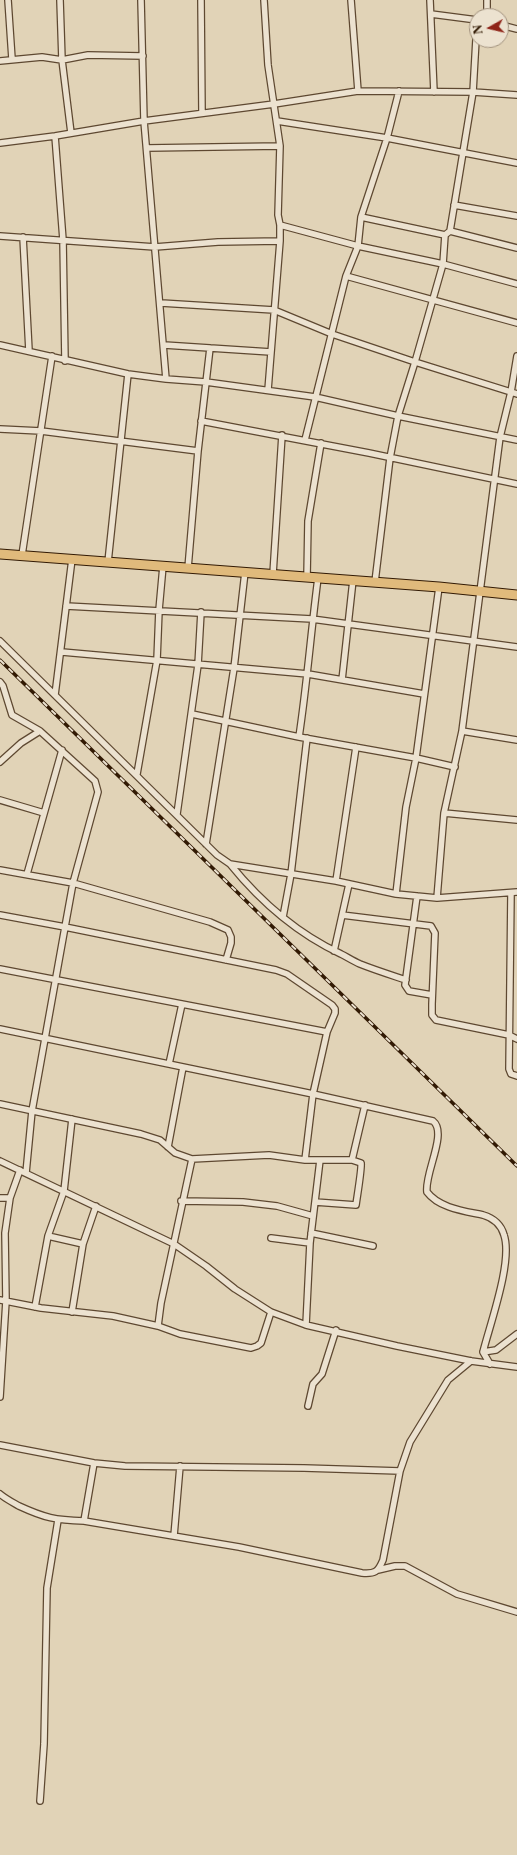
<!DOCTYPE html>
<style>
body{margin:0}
#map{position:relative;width:517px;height:1855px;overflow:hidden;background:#e1d3b7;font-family:"Libre Caslon Text",serif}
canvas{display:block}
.north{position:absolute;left:469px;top:8px;width:40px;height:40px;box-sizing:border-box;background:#ece2d0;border:1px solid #a2927e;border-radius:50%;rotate:262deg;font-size:11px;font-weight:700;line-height:16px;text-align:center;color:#321a04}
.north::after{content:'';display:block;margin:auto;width:14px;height:18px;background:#8f2418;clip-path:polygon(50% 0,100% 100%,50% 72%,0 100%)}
</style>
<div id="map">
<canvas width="517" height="1855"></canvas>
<div class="north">N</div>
</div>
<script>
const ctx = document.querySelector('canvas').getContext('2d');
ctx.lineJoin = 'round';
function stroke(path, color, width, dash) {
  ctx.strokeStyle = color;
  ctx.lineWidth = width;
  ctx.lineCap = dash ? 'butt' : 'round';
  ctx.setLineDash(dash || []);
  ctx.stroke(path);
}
const minor = new Path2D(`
 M8,0L12,59
 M60,0L62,60L71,133
 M141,0L144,121L166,379
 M201,0L202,113
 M264,0L268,65L280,146L278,215L280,225V241L268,390
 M351,0L358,91
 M430,0L434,92
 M431,14L477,20
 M487,16V0
 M501,25L517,29
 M0,61L42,57L62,60L88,55L143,56
 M277,121L387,138L517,163
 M55,136L63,240L65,361
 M0,143L55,136L144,121L274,104L358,91L473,92L517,95
 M147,148L280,146
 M454,205L517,216
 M361,217L445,235
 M280,225L358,246L443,264L517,284
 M450,231L517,248
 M0,236L155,247L218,242L280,241
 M23,237L29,351
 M346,276L517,323
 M161,303L274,310L332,334L415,362L517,394
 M0,345L128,374L166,379L206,382L315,397L398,416L517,440
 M164,345L271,352
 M201,421L369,453L517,484
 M0,429L41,431L198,451
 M305,440L346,276L358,246L361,217L387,138L399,91
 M22,555L52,356
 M108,562L128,374
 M188,568L198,451L210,348
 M273,574L282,435
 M307,577L308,521L321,443
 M375,582L390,458L398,416L415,362L443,264L445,235L450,231L473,92L477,22
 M66,606L312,619L517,647
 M0,641L217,855L230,864L336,881L396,894L437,898L517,892
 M62,652L308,674L424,694
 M342,680L353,580
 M0,682L3,686L12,715L40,731
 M55,695L72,559
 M192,714L299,737L416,758L455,767
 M462,731L517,740
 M299,737C307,684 311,631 318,578
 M0,762L21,743L40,731L95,781L98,792L73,883L65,927L32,1111L26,1173
 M137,774L157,660L159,610L163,566
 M0,800L44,813
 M444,813L517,820
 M177,814L198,665L201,612
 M206,844L234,668L245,572
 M230,864C260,901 298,934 341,954C347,957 353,961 360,964C375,970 391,975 406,980
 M0,870L73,883L210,922L228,930L231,937V943L226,960
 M27,874L62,750
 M336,881L356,747
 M511,893L509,1069L511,1074L517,1076
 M396,894L406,807L416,758L439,587
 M417,896L405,985L409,991L432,995
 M437,898L444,813L462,731L500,437L511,392L517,356
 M0,915L65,927L276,970L287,974L332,1005L335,1009V1013L327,1032L313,1094L305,1160
 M342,915L431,926L435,933L432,1004V1015L436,1020L509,1035L517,1039
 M283,917L291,874L307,738
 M334,951L349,884
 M0,969L327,1032
 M0,1029L313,1094L433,1121C448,1133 424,1174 427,1192C439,1208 464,1211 483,1215C493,1218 501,1224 504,1235C513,1261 490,1324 483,1352L490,1364
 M169,1064L182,1004
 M0,1104L141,1134L160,1140L175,1153L192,1159L269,1155L305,1160H352L361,1163C362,1168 357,1197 356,1205L315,1202
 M168,1147L183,1067
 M352,1160L365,1105
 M0,1161L174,1244L206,1266L235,1289L271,1312L306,1325L397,1346L471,1361L517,1367
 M0,1198H10
 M181,1201L243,1202L277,1206L313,1216
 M311,1233L373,1246
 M48,1236L83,1244
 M271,1238L310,1243
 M0,1300L41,1308L113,1316L158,1326L180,1334L251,1348L257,1346L261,1343L271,1312
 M35,1307L48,1236L64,1191L72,1119
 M72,1312L83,1244L96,1206
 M306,1325L310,1243L320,1160
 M158,1326L161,1303L192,1159
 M483,1352L496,1350L517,1334
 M0,1397L6,1301L5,1233L10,1198L20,1170
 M308,1406L313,1384L322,1374L336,1330
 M0,1445L94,1463L125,1466L304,1468L400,1471
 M0,1494C6,1499 12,1502 19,1506C45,1518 55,1520 84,1521L239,1547L362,1573C375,1574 378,1572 383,1560L400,1471L410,1442L448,1380L471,1361
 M84,1521L94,1463
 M174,1536L180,1466
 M378,1570L395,1566H405L457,1594L517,1612
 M40,1801L44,1744L47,1588L58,1520`);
const primary = new Path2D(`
 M0,554L439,587L517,595`);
stroke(minor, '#5e4831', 8);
stroke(primary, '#321a04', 11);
stroke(minor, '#ece2d0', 5.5);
stroke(primary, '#e0ba7c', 9);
const rail = new Path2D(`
 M0,660L517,1166`);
stroke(rail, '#321a04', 3.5);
stroke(rail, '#ece2d0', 2, [6]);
</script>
